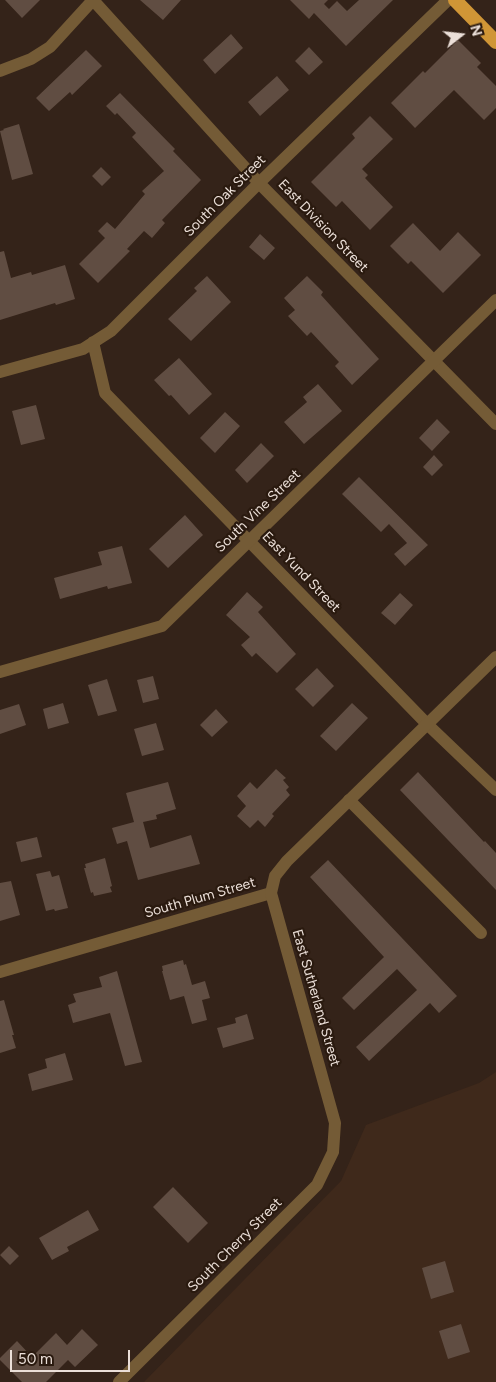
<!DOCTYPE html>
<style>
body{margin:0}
#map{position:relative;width:496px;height:1382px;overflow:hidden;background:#342319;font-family:Figtree,sans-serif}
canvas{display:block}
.north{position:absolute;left:436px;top:10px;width:50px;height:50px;-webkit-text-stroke:4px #2a1a0f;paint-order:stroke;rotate:74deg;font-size:14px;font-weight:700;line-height:20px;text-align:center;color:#ebdfd8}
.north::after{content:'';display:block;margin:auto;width:18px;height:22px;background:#ebdfd8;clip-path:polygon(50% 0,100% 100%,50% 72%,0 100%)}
.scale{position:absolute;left:10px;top:1350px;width:120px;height:22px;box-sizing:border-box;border:2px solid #ebdfd8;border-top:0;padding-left:6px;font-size:15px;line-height:18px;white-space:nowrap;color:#ebdfd8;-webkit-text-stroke:4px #2a1a0f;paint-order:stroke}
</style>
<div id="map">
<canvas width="496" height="1382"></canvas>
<div class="north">N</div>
<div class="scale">50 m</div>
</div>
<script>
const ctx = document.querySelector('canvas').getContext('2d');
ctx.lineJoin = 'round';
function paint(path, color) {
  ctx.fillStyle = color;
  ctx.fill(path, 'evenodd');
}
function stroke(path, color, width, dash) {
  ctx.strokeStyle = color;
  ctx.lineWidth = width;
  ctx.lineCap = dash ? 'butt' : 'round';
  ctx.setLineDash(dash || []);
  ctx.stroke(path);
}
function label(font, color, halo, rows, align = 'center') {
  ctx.font = font + ' Figtree,sans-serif';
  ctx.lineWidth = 4.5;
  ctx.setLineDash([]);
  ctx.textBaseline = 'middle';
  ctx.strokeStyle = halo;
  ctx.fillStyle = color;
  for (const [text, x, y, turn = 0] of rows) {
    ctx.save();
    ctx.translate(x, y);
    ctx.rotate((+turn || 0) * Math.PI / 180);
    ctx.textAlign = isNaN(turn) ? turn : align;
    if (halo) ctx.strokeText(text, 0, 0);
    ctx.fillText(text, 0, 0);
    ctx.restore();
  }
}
paint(new Path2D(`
 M496,1072V1382H144L341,1181L366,1125L479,1083Z`), '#3f291b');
paint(new Path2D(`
 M5,0H40L22,18Z
 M140,0H181L163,20Z
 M290,0H328L324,4L329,9L337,1L347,11L359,0H393L346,46L314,13L309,19Z
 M231,34L243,48L215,74L203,60Z
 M458,40L481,63L477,67L496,86V108L484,120L454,90L415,128L391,103L423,71L425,73Z
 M309,47L323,62L309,75L295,61Z
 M86,50L102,66L72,95L70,92L49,111L36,98Z
 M277,76L289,90L260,116L248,102Z
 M120,93L175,149L173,151L201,180L162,220L165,223L152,238L144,231L127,249L130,251L98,283L79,264L105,238L98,231L107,222L115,229L145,194L142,191L164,171L132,137L136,133L117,113L115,115L106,106Z
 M370,116L393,139L362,169L368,175L365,178L393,207L370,230L342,201L336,207L311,182L355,138L352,134Z
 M19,124L33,174L12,180L0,131L4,130L3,129Z
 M101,167L111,177L102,186L92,176Z
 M413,223L440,251L458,232L481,255L443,293L411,261L408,264L390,246Z
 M260,234L275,248L264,260L249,247Z
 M4,251L11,278L31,272L32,275L65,265L75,299L56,305L55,303L0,320V252Z
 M207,276L231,302L191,341L168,319L197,291L194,288Z
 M307,276L323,292L321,295L379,359L352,385L335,366L339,362L311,332L307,336L288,316L295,310L284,298Z
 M179,358L212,394L189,415L171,395L169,396L154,380Z
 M318,384L342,411L304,444L284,422L307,402L303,397Z
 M36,405L45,439L21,445L12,411Z
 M225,412L240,426L215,453L200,438Z
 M437,419L450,432L432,451L419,438Z
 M261,443L274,456L247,483L235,470Z
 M434,455L443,465L432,476L423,467Z
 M359,477L428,545L405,566L394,554L407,543L389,524L381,532L342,494Z
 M185,515L203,535L187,550L168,568L149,549Z
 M122,546L132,583L108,589L107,586L60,599L54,578L102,565L98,552Z
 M247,592L263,607L258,612L296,654L277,673L256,653L252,657L241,645L250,637L226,615Z
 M400,593L413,605L395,625L381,613Z
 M317,668L334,686L313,707L295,689Z
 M153,676L159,699L143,703L137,680Z
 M107,679L117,711L98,716L88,685Z
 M63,703L69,723L48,729L43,709Z
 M352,703L368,718L336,751L320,736Z
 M19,704L26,725L0,734V710Z
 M216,709L228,722L212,737L200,725Z
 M156,723L164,750L142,756L134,729Z
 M276,769L286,778L283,780L289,787L286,790L290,795L272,814L274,816L265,827L258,820L250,828L237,816L246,806L237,796L250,782L257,789Z
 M418,772L484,842L485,841L496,853V890L400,790Z
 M168,782L176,809L156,815L157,819L143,822L150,848L191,835L200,864L138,880L127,841L117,844L112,828L134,822L126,793Z
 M37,837L42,857L21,862L16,842Z
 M105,858L112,886L110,887L112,892L94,896L93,892L91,893L84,868H86L85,864Z
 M328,860L457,996L439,1013L430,1003L369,1061L356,1047L417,990L397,969L354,1010L342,998L384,957L310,877Z
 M50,871L52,877L59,875L68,908L55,911L54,909L46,911L36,874Z
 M11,881L20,915L0,921V883Z
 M183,960L184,965L186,964L192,985L205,981L210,998L202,1000L207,1020L192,1024L184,996L170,1000L162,971H163L162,966Z
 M117,971L142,1062L125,1066L110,1013L73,1023L68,1005L76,1002L73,994L102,987L99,977Z
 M4,1000L14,1035H12L16,1048L0,1053V1001Z
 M247,1014L254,1039L223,1048L217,1028L236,1023L235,1018Z
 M65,1053L73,1080L32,1091L28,1074L47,1068L45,1059Z
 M173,1187L208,1223L188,1243L153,1207Z
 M88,1210L99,1230L67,1247L69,1251L52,1260L39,1238Z
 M9,1246L19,1256L10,1265L0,1255Z
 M445,1261L454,1292L431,1299L422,1268Z
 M461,1324L470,1352L448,1359L439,1331Z
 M82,1329L98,1345L75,1367L68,1360L46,1382H22L0,1360V1358L17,1341L32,1357L56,1333L67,1345Z`), '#604d42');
stroke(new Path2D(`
 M93,0L259,183L496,424
 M0,71L31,59L50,47L93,0
 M93,342L105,393L427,724L496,790
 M0,372L83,349L111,331L259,183L448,0
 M349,800L481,933
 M0,972L271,893`), '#745b36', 12);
stroke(new Path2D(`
 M0,672L162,626L496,300
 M119,1382L317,1185L333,1152L335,1123L271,893L275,876L287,861L496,657`), '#745b36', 12);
stroke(new Path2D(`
 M455,0L496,42`), '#d09636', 14);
label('14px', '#ebdfd8', '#2a1a0f', [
 ["South Oak Street",225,196,-45],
 ["East Division Street",323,226,46],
 ["South Vine Street",258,511,-44],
 ["East Yund Street",301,572,46],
 ["South Plum Street",200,898,-16],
 ["East Sutherland Street",316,998,74],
 ["South Cherry Street",235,1245,-45]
]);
</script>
